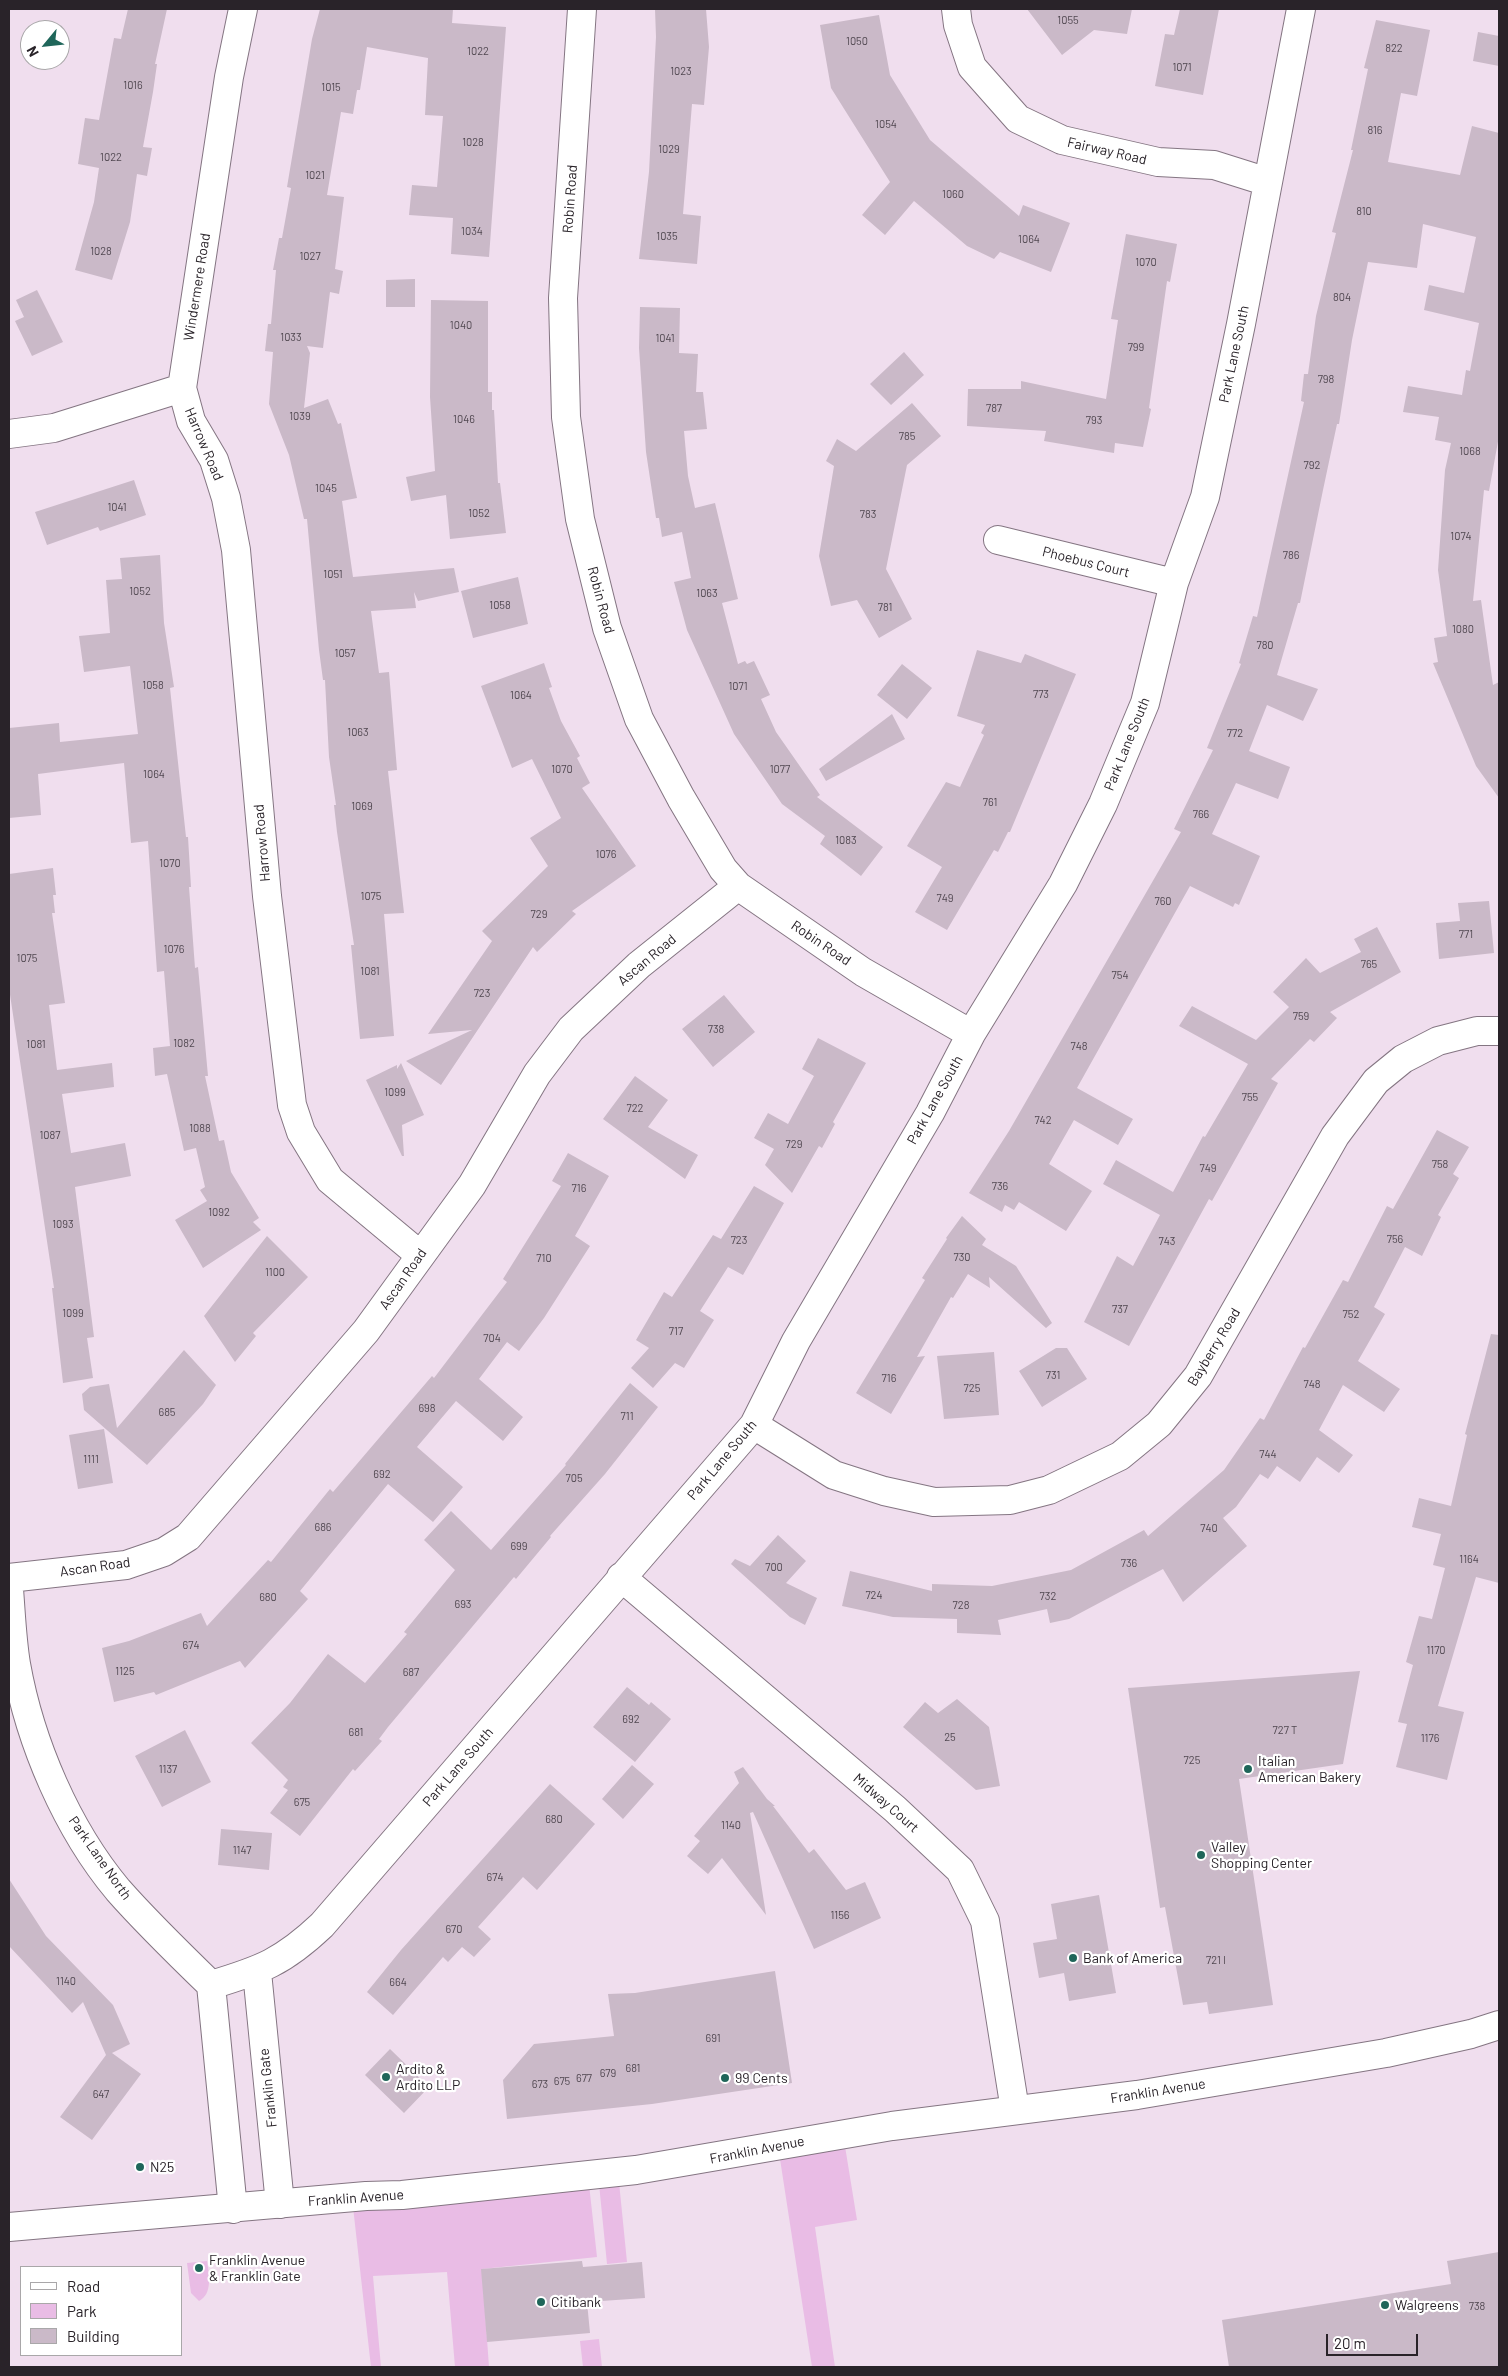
<!DOCTYPE html>
<style>
body{margin:0}
#map{position:relative;width:1508px;height:2376px;overflow:hidden;background:#f0deee;font-family:Barlow,sans-serif}
canvas{display:block}
.frame{position:absolute;inset:0;border:10px solid #292329;pointer-events:none}
.legend{position:absolute;left:20px;top:2266px;width:162px;height:90px;box-sizing:border-box;background:#fff;border:1px solid #a9a7a9;margin:0;padding:6px 9px;list-style:none;font-size:15px;color:#292329}
.legend li{display:flex;align-items:center;gap:10px;height:25px}
.legend b{width:25px;border:1px solid #a9a7a9}
.north{position:absolute;left:20px;top:20px;width:50px;height:50px;box-sizing:border-box;background:#fff;border:1px solid #a9a7a9;border-radius:50%;rotate:242deg;font-size:14px;font-weight:700;line-height:20px;text-align:center;color:#292329}
.north::after{content:'';display:block;margin:auto;width:18px;height:22px;background:#1f665a;clip-path:polygon(50% 0,100% 100%,50% 72%,0 100%)}
.scale{position:absolute;left:1326px;top:2334px;width:92px;height:22px;box-sizing:border-box;border:2px solid #292329;border-top:0;padding-left:6px;font-size:15px;line-height:18px;white-space:nowrap;color:#292329;-webkit-text-stroke:4px #fff;paint-order:stroke}
</style>
<div id="map">
<canvas width="1508" height="2376"></canvas>
<div class="frame"></div>
<ul class="legend">
<li><b style="height:6px;background:#fff"></b>Road</li>
<li><b style="height:14px;background:#e9bce5"></b>Park</li>
<li><b style="height:14px;background:#cab9c8"></b>Building</li>
</ul>
<div class="north">N</div>
<div class="scale">20 m</div>
</div>
<script>
const ctx = document.querySelector('canvas').getContext('2d');
ctx.lineJoin = 'round';
function paint(path, color) {
  ctx.fillStyle = color;
  ctx.fill(path, 'evenodd');
}
function stroke(path, color, width, dash) {
  ctx.strokeStyle = color;
  ctx.lineWidth = width;
  ctx.lineCap = dash ? 'butt' : 'round';
  ctx.setLineDash(dash || []);
  ctx.stroke(path);
}
function label(font, color, halo, rows, align = 'center') {
  ctx.font = font + ' Barlow,sans-serif';
  ctx.lineWidth = 4.5;
  ctx.setLineDash([]);
  ctx.textBaseline = 'middle';
  ctx.strokeStyle = halo;
  ctx.fillStyle = color;
  for (const [text, x, y, turn = 0] of rows) {
    ctx.save();
    ctx.translate(x, y);
    ctx.rotate((+turn || 0) * Math.PI / 180);
    ctx.textAlign = isNaN(turn) ? turn : align;
    if (halo) ctx.strokeText(text, 0, 0);
    ctx.fillText(text, 0, 0);
    ctx.restore();
  }
}
paint(new Path2D(`
 M843,2134L857,2220L815,2227L835,2367H812L778,2146Z
 M618,2172L627,2262L607,2264L598,2174Z
 M588,2175L597,2257L482,2269L489,2367H455L447,2272L373,2276L381,2367H371L352,2198Z
 M207,2261C209,2274 213,2294 199,2301L191,2293L187,2263Z
 M599,2339L602,2367H583L580,2341Z`), '#e9bce5');
paint(new Path2D(`
 M128,9H167L155,64H157L153,92L143,147L152,148L147,176L137,174L130,222L112,280L75,270L94,202L99,168L78,164L85,118L99,120L114,38L121,39Z
 M320,9H453L452,23L506,27L489,257L451,254L453,218L409,215L412,185L437,187L443,116L425,115L428,58L367,47L360,90H357L353,114L341,112L327,195L344,197L335,269L343,271L339,294L330,292L323,348L307,346L310,353L304,408L328,399L338,424L341,423L357,498L342,501L353,577L454,568L459,592L418,601L414,592L416,608L371,611L379,673L389,672L397,770L388,771L404,913L384,914L394,1036L360,1039L351,945H354L337,832L334,805H336L329,757L325,680H323L319,650L307,519H304L289,455L269,404L273,352L265,351L268,324H271L276,270H273L279,238H282L291,188L287,187L312,39Z
 M655,9H706L709,47L704,105L692,104L683,214L701,216L697,264L639,259L649,172L656,37Z
 M1027,9H1132L1127,34L1094,30L1062,55Z
 M1180,9H1219L1203,95L1155,86L1165,34L1174,35Z
 M879,15L890,75L930,140L1019,216L1023,205L1070,223L1051,272L1000,252L994,259L967,246L914,201L885,235L862,215L890,182L831,88L820,25Z
 M1376,20L1430,30L1417,96L1401,93L1388,162L1460,175L1472,126L1499,133V436L1489,491L1484,490L1473,601L1481,600L1493,685L1499,682V798L1476,766L1433,663L1438,662L1434,638L1447,636L1438,570L1445,470L1451,443L1435,440L1439,417L1403,412L1408,386L1462,395L1466,370L1470,371L1479,323L1424,310L1429,285L1464,293L1476,237L1423,224L1417,268L1368,262L1352,340L1339,424H1337L1323,490L1300,603H1298L1277,675L1318,689L1303,721L1267,705L1249,751L1290,767L1278,799L1236,783L1212,834L1260,856L1239,905L1235,903L1233,907L1190,886L1077,1088L1133,1119L1118,1145L1074,1120L1049,1164L1092,1191L1066,1231L1019,1202L1014,1210L1005,1205L1002,1212L969,1193L1009,1131L1181,832L1174,829L1213,750L1207,748L1241,664L1239,663L1253,616L1257,617L1304,402L1301,401L1304,374H1308L1316,316L1336,233L1332,232L1353,150H1351L1368,69L1364,68Z
 M1478,32L1499,36V66L1473,61Z
 M1126,234L1177,244L1170,282L1167,281L1149,408L1151,409L1143,447L1115,443L1114,453L1044,441L1046,431L967,426L968,389H1021V381L1106,399L1118,320L1111,319Z
 M415,279V307H386V280Z
 M37,290L63,342L32,356L15,321L24,317L16,300Z
 M431,300L488,301V392H492V410H494L498,483H500L506,533L450,539L446,495L411,501L406,477L435,471L430,397Z
 M640,307L680,308L679,353L698,354L696,392H703L707,429L684,431L688,476L695,508L715,503L738,599L722,603L738,664L745,661L747,664L754,661L770,695L761,699L776,732L820,795L817,797L883,847L861,876L820,844L825,836L782,804L734,734L687,630L674,582L691,578L682,532L662,537L659,518H656L646,452L639,348Z
 M904,352L924,375L891,405L870,384Z
 M912,403L941,436L907,465L886,569L912,619L879,638L857,600L831,606L819,556L834,466L826,461L837,439L856,451Z
 M134,480L146,515L100,531L98,527L47,545L35,512Z
 M160,555L164,623L174,687L170,688L186,837H188L191,887H189L195,968L198,967L208,1076H205L219,1141L224,1140L231,1172L259,1218L253,1222L261,1230L203,1268L175,1220L207,1201L200,1190L205,1187L196,1148L184,1151L167,1074L155,1076L153,1048L170,1046L164,971L157,972L148,841L131,843L124,763L38,774L41,815L9,818V728L59,723L60,742L138,734L130,666L84,672L79,636L110,633L106,580L122,579L120,558Z
 M518,577L528,624L473,638L461,591Z
 M977,650L1021,663L1025,654L1076,674L1010,832H1008L998,852L994,850L947,930L915,912L942,867L907,846L946,782L960,787L984,735L981,733L985,725L957,716Z
 M544,663L552,687L549,688L561,721L580,756L577,758L590,783L582,788L636,866L572,911L576,914L537,952L533,947L441,1085L406,1061L472,1030L428,1034L492,941L482,931L548,866L530,838L561,818L532,759L512,768L481,686Z
 M902,664L932,688L907,719L877,695Z
 M892,714L905,739L826,781L819,769Z
 M53,868L56,895H53L55,913H52L65,1003L49,1005L57,1070L112,1063L114,1087L62,1094L71,1153L125,1143L131,1176L75,1187L94,1337L87,1338L93,1378L63,1383L52,1288H54L9,988V874Z
 M1489,901L1494,953L1439,959L1436,923L1460,921L1458,903Z
 M1377,927L1401,972L1330,1012L1337,1018L1314,1042L1310,1039L1271,1079L1278,1083L1212,1201L1209,1199L1129,1346L1084,1322L1117,1256L1133,1266L1160,1215L1103,1184L1116,1160L1173,1192L1203,1136L1205,1137L1248,1064L1179,1026L1192,1006L1256,1040L1289,1007L1273,992L1306,958L1320,973L1361,952L1354,939Z
 M724,995L755,1032L713,1067L682,1029Z
 M818,1038L866,1063L833,1122L835,1124L822,1148L819,1146L792,1193L765,1165L774,1149L754,1138L768,1113L788,1124L814,1076L802,1069Z
 M401,1063L424,1115L402,1125L404,1156H402L366,1080L397,1065V1069Z
 M635,1076L668,1100L648,1127L698,1155L685,1179L603,1119Z
 M1437,1130L1469,1147L1453,1174L1459,1178L1438,1215L1441,1217L1422,1256L1405,1247L1374,1307L1385,1314L1358,1361L1400,1389L1384,1412L1343,1385L1319,1430L1353,1455L1339,1473L1317,1457L1300,1482L1277,1466L1268,1479L1260,1474L1236,1507L1223,1518L1247,1546L1183,1602L1163,1569L1069,1619L1050,1623L1047,1609L998,1620L1001,1635L957,1633V1619L893,1617L842,1606L850,1571L932,1591V1584L992,1586L1071,1570L1144,1530L1148,1536L1224,1470L1260,1418L1264,1420L1303,1347L1305,1348L1343,1280L1348,1282L1387,1206L1393,1209Z
 M568,1153L609,1176L575,1236L590,1246L544,1318L519,1351L507,1342L479,1379L523,1417L503,1441L456,1401L417,1447L463,1487L433,1522L388,1484L300,1591L308,1599L245,1668L240,1661L156,1695L154,1692L114,1702L102,1648L129,1641L201,1613L207,1626L268,1560L271,1562L330,1489L333,1492L432,1376L434,1378L507,1282L503,1279L561,1186L552,1181Z
 M754,1186L784,1203L743,1275L728,1267L700,1311L714,1320L684,1368L675,1363L653,1388L631,1368L649,1348L636,1340L664,1292L672,1297L713,1235L721,1239Z
 M962,1216L986,1239L982,1245L1016,1266L1052,1323L1046,1328L989,1277L990,1288L968,1274L953,1298L951,1297L917,1357L925,1356L891,1414L856,1393L925,1280L922,1278L947,1239L946,1238Z
 M267,1236L308,1277L253,1333L256,1336L235,1362L204,1316Z
 M1491,1334L1499,1335V1583L1476,1577L1438,1706L1464,1712L1447,1780L1396,1767L1407,1724L1398,1722L1413,1665L1406,1662L1419,1616L1432,1619L1445,1568L1433,1565L1441,1534L1412,1527L1419,1498L1451,1506L1467,1435L1465,1434Z
 M1056,1348H1067L1087,1379L1042,1407L1019,1371Z
 M184,1350L216,1385L203,1404L147,1465L84,1410L82,1394L90,1387L109,1384L117,1428Z
 M994,1352L999,1415L944,1419L937,1356Z
 M630,1383L658,1407L605,1474L550,1536L551,1537L516,1579L514,1577L388,1727L379,1739L382,1741L355,1771L353,1769L300,1836L270,1813L288,1790L283,1787L288,1780L251,1743L290,1703L328,1654L365,1683L407,1634L404,1632L455,1570L424,1540L451,1511L491,1550L566,1465L565,1464Z
 M104,1429L113,1483L78,1489L69,1435Z
 M778,1535L806,1561L786,1583L817,1598L805,1625L790,1617L731,1564L735,1559L750,1566Z
 M1360,1671L1343,1764L1239,1779L1273,2005L1209,2014L1207,2002L1183,2005L1165,1907L1160,1908L1128,1688Z
 M627,1687L649,1705L651,1702L671,1719L635,1762L593,1727Z
 M957,1699L989,1727L1000,1786L976,1790L903,1727L925,1702L938,1713Z
 M185,1730L211,1782L162,1807L135,1756Z
 M632,1765L654,1784L623,1819L602,1799Z
 M743,1767L767,1799L775,1806H773L809,1853L814,1849L846,1890L865,1882L881,1918L814,1949L753,1812L750,1813L766,1915L722,1858L708,1874L687,1856L700,1841L694,1836L739,1783L734,1772Z
 M550,1784L595,1824L537,1890L523,1877L478,1927L491,1939L474,1957L462,1947L448,1962L443,1957L393,2015L367,1992L401,1950Z
 M221,1829L272,1833L269,1870L218,1865Z
 M9,1879L46,1936L113,2005L130,2044L112,2053L141,2074L92,2140L60,2117L106,2055L83,2002L72,2013L9,1946Z
 M1099,1895L1116,1993L1069,2001L1064,1973L1039,1978L1033,1943L1057,1939L1051,1904Z
 M775,1971L792,2083L652,2104L507,2119L503,2080L534,2044L614,2036L608,1994L635,1993Z
 M390,2049L429,2087L404,2113L365,2075Z
 M1499,2252V2367H1229L1222,2320L1451,2284L1447,2261Z
 M582,2261L583,2267L642,2262L645,2298L587,2302L590,2333L487,2342L481,2269Z`), '#cab9c8');
const street = new Path2D(`
 M243,9L229,77L182,388L191,421L214,460L226,498L236,550L267,896L292,1105L301,1132L330,1180L420,1255
 M582,9L563,298L566,417L580,519L607,628L639,719L681,798L723,869L738,886L863,972L971,1034
 M956,9L958,25L972,67L1018,119L1062,140L1158,162L1214,165L1268,182
 M9,434L54,428L182,388
 M998,540L1174,583
 M754,1425L834,1475L884,1491L934,1502L1010,1500L1049,1490L1120,1456L1159,1424L1198,1376L1335,1136L1376,1081L1403,1059L1438,1041L1477,1031H1499
 M621,1577L895,1809L960,1870L985,1921L1015,2110
 M9,1578L126,1565L164,1552L188,1537L366,1331L472,1185L537,1074L571,1029L639,965L738,886
 M9,1589C11,1614 12,1640 16,1664C30,1743 67,1829 118,1890C147,1923 179,1954 211,1985
 M257,1972L280,2204
 M211,1985C261,1970 283,1962 322,1925L754,1425L796,1341L930,1113L971,1034L1063,884L1103,804L1145,703L1174,583L1205,497L1241,324L1301,9
 M211,1985L233,2209`);
const secondary = new Path2D(`
 M9,2227L366,2196L402,2195L636,2170L892,2126L1137,2095L1386,2053L1471,2034L1499,2025`);
stroke(street, '#847582', 30);
stroke(secondary, '#847582', 30);
stroke(street, '#fff', 28);
stroke(secondary, '#fff', 28);
for (const [x, y, r, color] of [
 [1248,1769,5,"#1f665a"],
 [1201,1855,5,"#1f665a"],
 [1073,1958,5,"#1f665a"],
 [386,2077,5,"#1f665a"],
 [725,2078,5,"#1f665a"],
 [140,2167,5,"#1f665a"],
 [199,2268,5,"#1f665a"],
 [541,2302,5,"#1f665a"],
 [1385,2305,5,"#1f665a"]
]) {
  const dot = new Path2D();
  dot.arc(x, y, r, 0, 2 * Math.PI);
  ctx.fillStyle = color;
  ctx.fill(dot);
  stroke(dot, '#fff', 2);
}
label('11px', '#514851', null, [
 ["1055",1068,20],
 ["1050",857,41],
 ["822",1394,48],
 ["1022",478,51],
 ["1071",1182,67],
 ["1023",681,71],
 ["1016",133,85],
 ["1015",331,87],
 ["1054",886,124],
 ["816",1375,130],
 ["1028",473,142],
 ["1029",669,149],
 ["1022",111,157],
 ["1021",315,175],
 ["1060",953,194],
 ["810",1364,211],
 ["1034",472,231],
 ["1035",667,236],
 ["1064",1029,239],
 ["1028",101,251],
 ["1027",310,256],
 ["1070",1146,262],
 ["804",1342,297],
 ["1040",461,325],
 ["1033",291,337],
 ["1041",665,338],
 ["799",1136,347],
 ["798",1326,379],
 ["787",994,408],
 ["1039",300,416],
 ["1046",464,419],
 ["793",1094,420],
 ["785",907,436],
 ["1068",1470,451],
 ["792",1312,465],
 ["1045",326,488],
 ["1041",117,507],
 ["1052",479,513],
 ["783",868,514],
 ["1074",1461,536],
 ["786",1291,555],
 ["1051",333,574],
 ["1052",140,591],
 ["1063",707,593],
 ["1058",500,605],
 ["781",885,607],
 ["1080",1463,629],
 ["780",1265,645],
 ["1057",345,653],
 ["1058",153,685],
 ["1071",738,686],
 ["773",1041,694],
 ["1064",521,695],
 ["1063",358,732],
 ["772",1235,733],
 ["1070",562,769],
 ["1077",780,769],
 ["1064",154,774],
 ["761",990,802],
 ["1069",362,806],
 ["766",1201,814],
 ["1083",846,840],
 ["1076",606,854],
 ["1070",170,863],
 ["1075",371,896],
 ["749",945,898],
 ["760",1163,901],
 ["729",539,914],
 ["771",1466,934],
 ["1076",174,949],
 ["1075",27,958],
 ["765",1369,964],
 ["1081",370,971],
 ["754",1120,975],
 ["723",482,993],
 ["759",1301,1016],
 ["738",716,1029],
 ["1082",184,1043],
 ["1081",36,1044],
 ["748",1079,1046],
 ["1099",395,1092],
 ["755",1250,1097],
 ["722",635,1108],
 ["742",1043,1120],
 ["1088",200,1128],
 ["1087",50,1135],
 ["729",794,1144],
 ["758",1440,1164],
 ["749",1208,1168],
 ["736",1000,1186],
 ["716",579,1188],
 ["1092",219,1212],
 ["1093",63,1224],
 ["756",1395,1239],
 ["723",739,1240],
 ["743",1167,1241],
 ["730",962,1257],
 ["710",544,1258],
 ["1100",275,1272],
 ["737",1120,1309],
 ["1099",73,1313],
 ["752",1351,1314],
 ["717",676,1331],
 ["704",492,1338],
 ["731",1053,1375],
 ["716",889,1378],
 ["748",1312,1384],
 ["725",972,1388],
 ["698",427,1408],
 ["685",167,1412],
 ["711",627,1416],
 ["744",1268,1454],
 ["1111",91,1459],
 ["692",382,1474],
 ["705",574,1478],
 ["686",323,1527],
 ["740",1209,1528],
 ["699",519,1546],
 ["1164",1469,1559],
 ["736",1129,1563],
 ["700",774,1567],
 ["724",874,1595],
 ["732",1048,1596],
 ["680",268,1597],
 ["693",463,1604],
 ["728",961,1605],
 ["674",191,1645],
 ["1170",1436,1650],
 ["1125",125,1671],
 ["687",411,1672],
 ["692",631,1719],
 ["727 T",1285,1730],
 ["681",356,1732],
 ["25",950,1737],
 ["1176",1430,1738],
 ["725",1192,1760],
 ["1137",168,1769],
 ["675",302,1802],
 ["680",554,1819],
 ["1140",731,1825],
 ["1147",242,1850],
 ["674",495,1877],
 ["1156",840,1915],
 ["670",454,1929],
 ["721 I",1216,1960],
 ["1140",66,1981],
 ["664",398,1982],
 ["691",713,2038],
 ["681",633,2068],
 ["679",608,2073],
 ["677",584,2078],
 ["675",562,2081],
 ["673",540,2084],
 ["647",101,2094],
 ["738",1477,2306]
]);
label('14px', '#292329', '#fff', [
 ["Fairway Road",1107,151,13],
 ["Robin Road",570,199,-86],
 ["Windermere Road",197,287,-81],
 ["Park Lane South",1234,354,-78],
 ["Harrow Road",204,444,67],
 ["Phoebus Court",1086,562,14],
 ["Robin Road",601,600,75],
 ["Park Lane South",1127,744,-68],
 ["Harrow Road",262,843,-95],
 ["Robin Road",821,943,34],
 ["Ascan Road",647,960,-40],
 ["Park Lane South",935,1100,-61],
 ["Ascan Road",403,1279,-55],
 ["Bayberry Road",1214,1347,-59],
 ["Park Lane South",722,1460,-50],
 ["Ascan Road",95,1567,-8],
 ["Park Lane South",458,1767,-49],
 ["Midway Court",886,1803,41],
 ["Park Lane North",100,1858,55],
 ["Franklin Gate",268,2088,-96],
 ["Franklin Avenue",1158,2091,-9],
 ["Franklin Avenue",757,2150,-11],
 ["Franklin Avenue",356,2198,-4]
]);
label('14px', '#292329', '#fff', [
 ["Italian",1258,1761],
 ["American Bakery",1258,1777],
 ["Valley",1211,1847],
 ["Shopping Center",1211,1863],
 ["Bank of America",1083,1958],
 ["Ardito &",396,2069],
 ["Ardito LLP",396,2085],
 ["99 Cents",735,2078],
 ["N25",150,2167],
 ["Franklin Avenue",209,2260],
 ["& Franklin Gate",209,2276],
 ["Citibank",551,2302],
 ["Walgreens",1395,2305]
], 'left');
</script>
